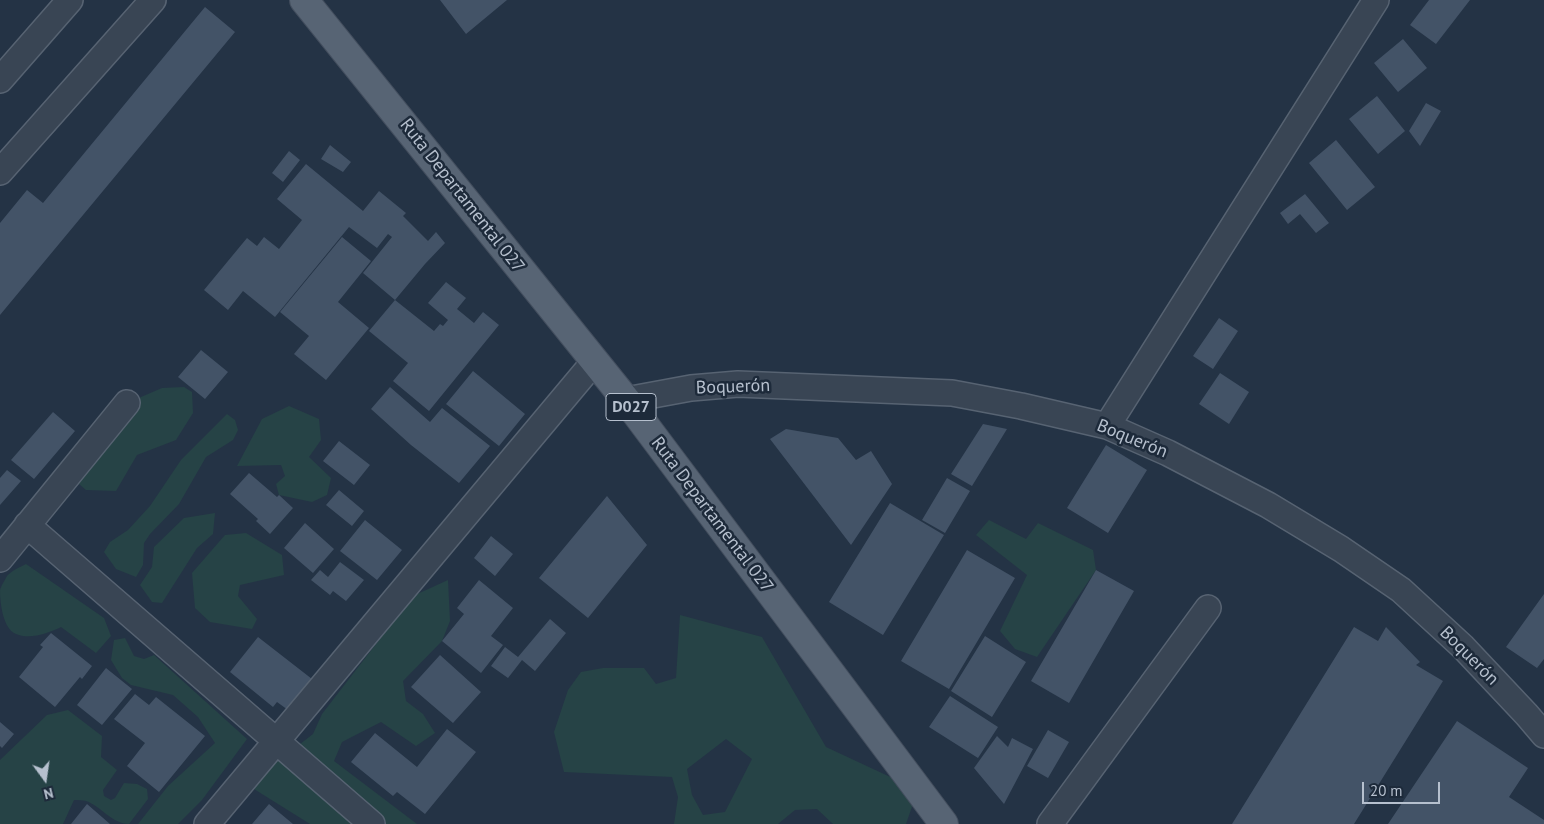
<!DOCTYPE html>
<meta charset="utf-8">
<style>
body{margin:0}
#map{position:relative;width:1544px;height:824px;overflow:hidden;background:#243345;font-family:"PT Sans",sans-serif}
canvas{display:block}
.north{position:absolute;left:20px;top:754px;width:50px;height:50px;-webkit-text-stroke:4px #1d2a3a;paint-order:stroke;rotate:166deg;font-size:14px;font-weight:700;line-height:20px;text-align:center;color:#b6c0ce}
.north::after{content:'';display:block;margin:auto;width:18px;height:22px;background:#b6c0ce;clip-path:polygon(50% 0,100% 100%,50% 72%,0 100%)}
.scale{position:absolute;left:1362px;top:782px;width:78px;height:22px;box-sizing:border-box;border:2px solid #b6c0ce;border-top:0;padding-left:6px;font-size:15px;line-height:18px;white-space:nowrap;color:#b6c0ce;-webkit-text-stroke:4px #1d2a3a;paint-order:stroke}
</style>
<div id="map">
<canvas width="1544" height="824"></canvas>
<div class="north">N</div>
<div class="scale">20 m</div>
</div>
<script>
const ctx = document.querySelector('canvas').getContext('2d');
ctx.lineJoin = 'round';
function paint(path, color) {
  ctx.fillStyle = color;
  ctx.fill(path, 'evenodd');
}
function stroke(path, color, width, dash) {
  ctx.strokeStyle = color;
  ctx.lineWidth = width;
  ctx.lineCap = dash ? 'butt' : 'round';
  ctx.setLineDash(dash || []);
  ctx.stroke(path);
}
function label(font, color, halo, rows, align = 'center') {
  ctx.font = font + ' "PT Sans",sans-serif';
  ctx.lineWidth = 5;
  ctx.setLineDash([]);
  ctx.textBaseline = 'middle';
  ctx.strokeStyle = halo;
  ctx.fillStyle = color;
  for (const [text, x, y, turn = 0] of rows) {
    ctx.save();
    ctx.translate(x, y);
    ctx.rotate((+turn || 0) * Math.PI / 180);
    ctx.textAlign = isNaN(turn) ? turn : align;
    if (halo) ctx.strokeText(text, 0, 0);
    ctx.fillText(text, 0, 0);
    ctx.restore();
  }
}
paint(new Path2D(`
 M184,387L192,392L193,413L176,440L137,455L116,491L86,490L79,484L85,464L127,403L162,388Z
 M289,406L319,419L321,440L309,457L331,478L327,495L312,502L279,495L276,484L285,476L281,465L237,466L262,419Z
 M227,414L235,420L238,430L233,440L206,457L179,504L150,534L144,543L143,565L136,577L116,569L104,552L110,542L128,530L150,506L181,460Z
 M215,513L213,534L197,548L162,603L152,602L140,585L152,567L154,547L184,518Z
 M989,520L1026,539L1038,523L1093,550L1096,570L1037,657L1015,649L1000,631L1027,575L976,535Z
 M246,533L282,555L284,575L240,585L238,596L257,619L252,629L210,622L195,608L192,573L225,535Z
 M26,564L104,618L111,636L96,653L61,627C49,633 30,640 16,634C3,629 0,603 0,590C1,586 5,580 7,576C11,571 20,567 26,564Z
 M448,580L450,621L442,641L403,681L406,701L423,714L435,733L416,746L381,722L342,742L334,761L417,824H310L254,789L264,772L313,734L322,714L413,596Z
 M680,615L762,637L826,747L901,782L914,801L906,824H833L817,809L795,810L778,824H674L678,797L672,777L564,772L554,732L568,690L581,672L603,668H644L656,684L676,678ZM726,739L752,759L725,812L703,815L692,795L687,769Z
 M125,638L134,656L144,659L154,655L247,739L202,800L178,824H138L168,786L215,743L198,717L173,695L131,685L122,678L111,660L114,640Z
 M68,710L102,736L101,757L117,770L103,790L104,796L111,800L115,798L124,783L137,784L147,789L148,799L129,824C112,824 101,806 86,801C83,800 78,800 74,800L63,824H0V760L47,715Z`), '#264346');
paint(new Path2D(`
 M440,0H507L466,34Z
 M1429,0H1470L1436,44L1410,25Z
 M205,7L235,32L0,315V223L27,190L43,203Z
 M1403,39L1427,68L1398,92L1374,63Z
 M1377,96L1405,131L1378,154L1349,119Z
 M1426,103L1441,111L1420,146L1409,131Z
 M1336,140L1375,187L1347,210L1309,163Z
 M330,145L351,162L343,172L321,159Z
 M289,151L300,160L283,182L272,173Z
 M306,164L363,211L379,191L406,213L403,216L428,241L436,232L445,243L425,264L395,300L363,273L392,237L388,234L377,248L349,227L275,317L243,291L228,310L204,290L247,238L257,246L264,237L279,249L302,220L277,199Z
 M1305,194L1329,223L1316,233L1300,214L1288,224L1280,213Z
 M342,237L371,261L338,302L369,328L326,380L294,354L309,336L280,312Z
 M446,282L466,298L457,309L474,323L483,312L499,325L429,411L393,381L408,363L369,331L395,300L434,331L440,324L443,326L448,320L428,303Z
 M1219,318L1238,331L1213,369L1193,356Z
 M201,350L228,372L205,399L178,377Z
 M473,371L525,414L499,446L446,404Z
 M1220,373L1249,392L1229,424L1199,404Z
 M390,387L430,422L442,408L490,446L459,483L411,445L371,409Z
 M53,412L75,431L34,479L11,460Z
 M983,424L1007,429L972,486L951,474Z
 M786,429L838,438L856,460L871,451L892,484L851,545L770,439Z
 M339,441L370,465L354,485L323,461Z
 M1106,445L1147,470L1108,533L1067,508Z
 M7,470L21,481L0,505V478Z
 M249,473L277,497L279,495L293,508L270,534L256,521L258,519L230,494Z
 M947,478L970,491L945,533L922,520Z
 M339,490L364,511L352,526L326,505Z
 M607,496L647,545L588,618L539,578Z
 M890,503L944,535L883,635L829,602Z
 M365,520L402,550L377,580L340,551Z
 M305,523L334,549L313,573L284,548Z
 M491,536L513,554L495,576L474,558Z
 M967,550L1015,578L949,689L901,661Z
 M340,562L364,580L346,601L333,591L330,595L311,580L320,570L328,577Z
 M1096,570L1134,591L1069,703L1031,681Z
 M479,580L513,608L491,636L503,645L481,673L442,641L464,614L457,608Z
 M1544,594V659L1537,668L1506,647Z
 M550,619L566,633L535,671L522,660L508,678L491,666L505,647L518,657Z
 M1354,627L1378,641L1386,627L1420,662L1416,665L1443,681L1354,824H1232Z
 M51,633L92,666L82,679L80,677L55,707L19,677L43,647L40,645Z
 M985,636L1026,662L992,717L951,691Z
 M258,637L312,679L288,710L277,702L273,707L230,672Z
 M440,655L481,692L453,723L411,687Z
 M106,668L132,689L102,725L77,705Z
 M135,694L149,705L156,697L205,736L159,792L127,766L145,743L114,719Z
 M950,696L998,727L978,758L929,727Z
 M1457,721L1528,768L1509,797L1544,820V824H1388Z
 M0,722L14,734L2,748L0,746Z
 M447,729L476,752L425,814L397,792L393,796L351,762L375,733L417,767Z
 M1048,730L1069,742L1048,778L1027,766Z
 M997,736L1008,747L1012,738L1033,749L1004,804L974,768Z
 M87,804L110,824H71Z
 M269,804L293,824H252Z`), '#435367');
const minor = new Path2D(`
 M0,80L70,0
 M0,172L153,0
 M626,400L691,388L738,384L952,393L1021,406L1107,426L1168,453L1268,505L1341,549L1401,590L1463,647L1527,715L1544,735
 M1107,426L1376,0
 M27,525L372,824
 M0,559L127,403
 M207,824L594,362
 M1050,824L1208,608`);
const major = new Path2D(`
 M304,0L626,400L944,824`);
stroke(minor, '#576372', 28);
stroke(major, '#434e5e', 30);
stroke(minor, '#394554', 25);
stroke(major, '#576474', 28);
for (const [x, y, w] of [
 [631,407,50]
]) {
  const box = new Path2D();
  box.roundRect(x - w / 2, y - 13.5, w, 27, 4);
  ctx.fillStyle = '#1d2a3a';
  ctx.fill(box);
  stroke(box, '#b6c0ce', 1);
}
label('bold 16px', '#b6c0ce', null, [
 ["D027",631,407]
]);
label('18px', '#b6c0ce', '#1d2a3a', [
 ["Ruta Departamental 027",462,196,52],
 ["Boquerón",733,387,-2],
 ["Boquerón",1132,439,22],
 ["Ruta Departamental 027",712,515,53],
 ["Boquerón",1469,656,45]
]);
</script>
